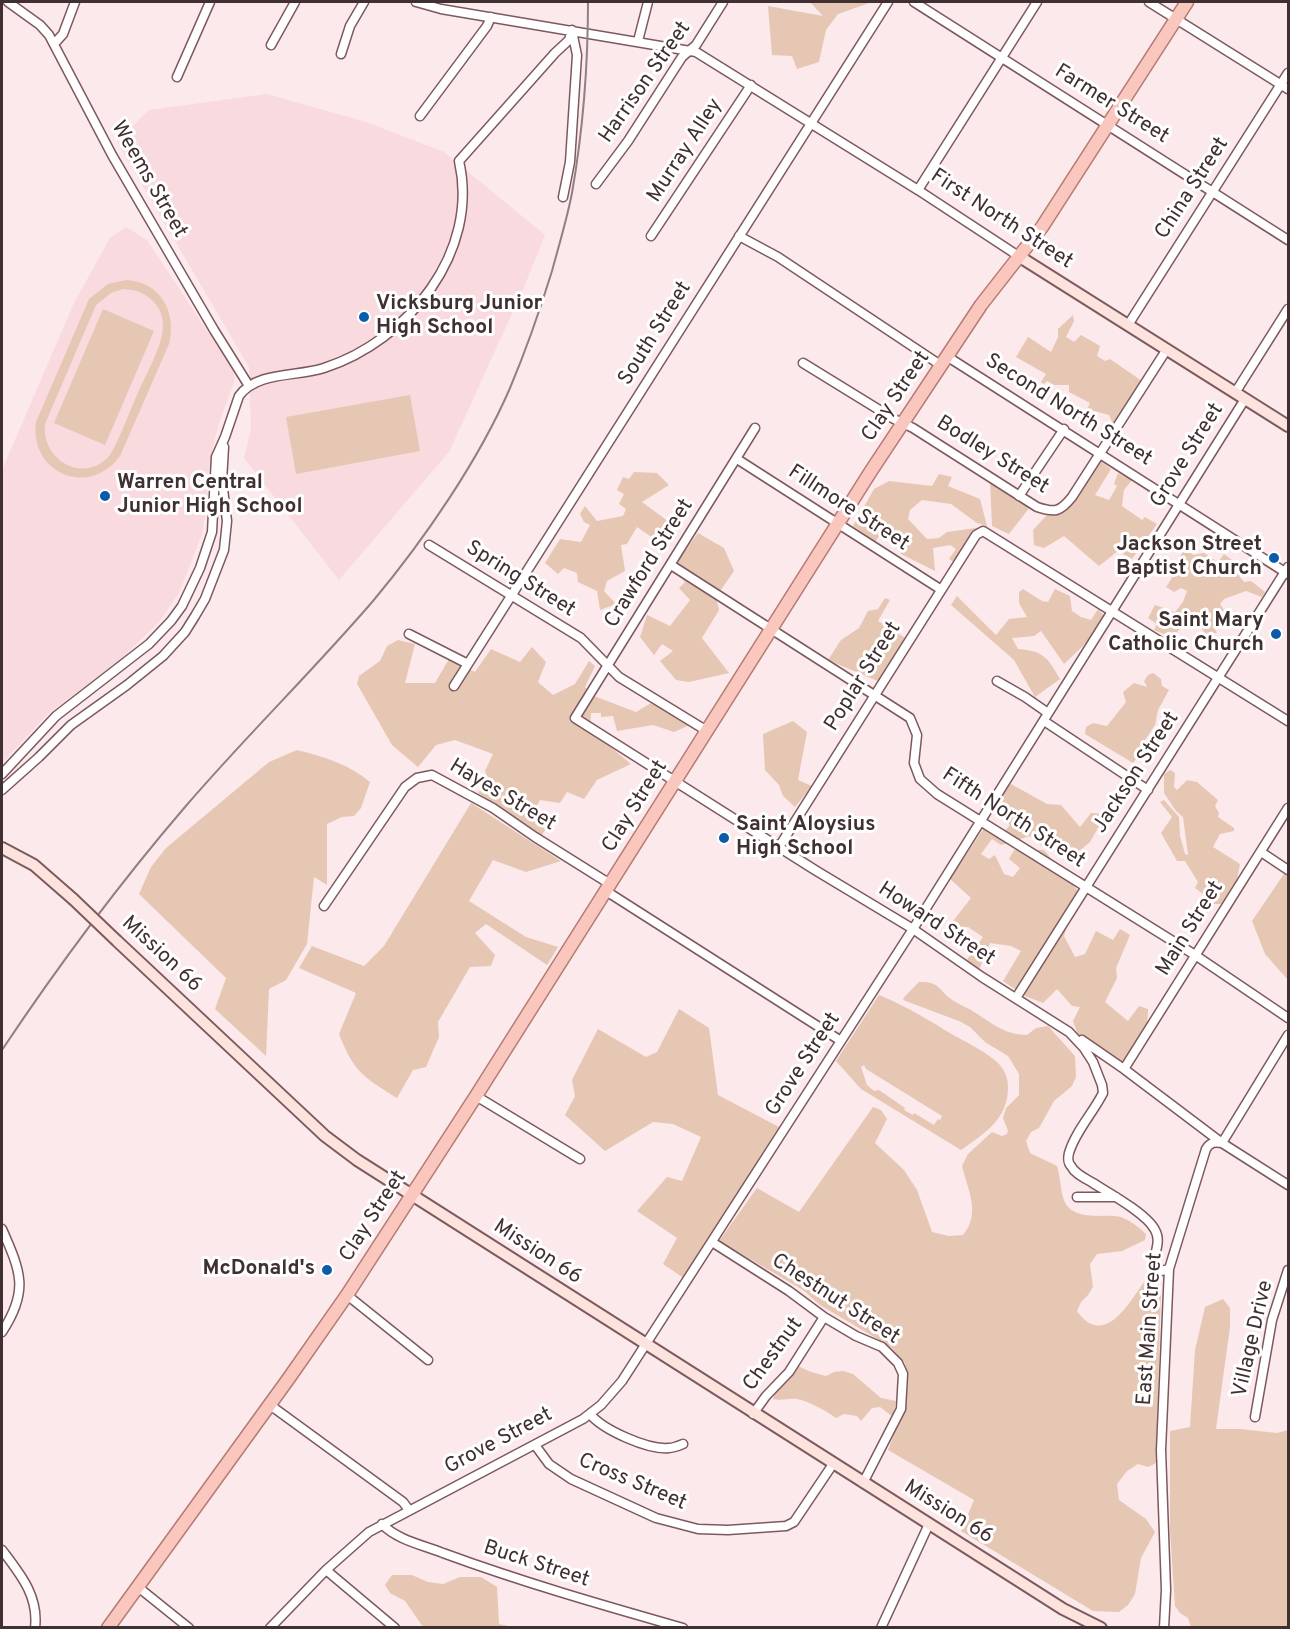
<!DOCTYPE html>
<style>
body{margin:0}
#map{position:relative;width:1290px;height:1629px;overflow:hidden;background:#fbe9ec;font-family:Overpass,sans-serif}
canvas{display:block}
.frame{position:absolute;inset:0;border:3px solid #403032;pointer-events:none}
</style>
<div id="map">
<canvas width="1290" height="1629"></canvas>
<div class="frame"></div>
</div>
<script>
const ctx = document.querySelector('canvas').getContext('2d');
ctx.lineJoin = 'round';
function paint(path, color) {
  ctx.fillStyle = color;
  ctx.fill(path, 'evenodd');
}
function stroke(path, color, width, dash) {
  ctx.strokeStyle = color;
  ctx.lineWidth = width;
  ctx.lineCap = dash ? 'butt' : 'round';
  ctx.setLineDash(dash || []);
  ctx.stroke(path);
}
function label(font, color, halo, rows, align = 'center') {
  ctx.font = font + ' Overpass,sans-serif';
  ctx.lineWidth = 6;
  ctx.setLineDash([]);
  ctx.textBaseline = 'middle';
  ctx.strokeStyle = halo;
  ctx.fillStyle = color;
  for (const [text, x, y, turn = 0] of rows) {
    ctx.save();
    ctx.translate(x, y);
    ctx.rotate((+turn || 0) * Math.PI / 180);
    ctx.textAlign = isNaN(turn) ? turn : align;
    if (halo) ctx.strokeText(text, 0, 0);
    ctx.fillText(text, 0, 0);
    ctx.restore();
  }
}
paint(new Path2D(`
 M267,94L366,122L444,152L545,235L524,287L449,452L339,580L244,458L251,429L249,367L117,142L149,110Z
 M126,227L147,240L233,370L235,379L218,426L213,447L208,474L207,504L202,534L179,593L159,622L120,660L48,714L2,763V470L74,303L110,238Z`), '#f9dade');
paint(new Path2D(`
 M810,2H872L838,14L826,30L819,62L797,69L792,56L772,55L768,6L823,16Z
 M126,280C161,282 177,312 169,344L120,456C90,498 29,474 36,422L89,299L108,284ZM123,289C143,289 163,303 163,325C163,346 145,376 137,395C128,415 121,436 110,455C85,485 41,461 45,424L96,305L111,293Z
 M103,309L154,331L105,445L54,423Z
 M1073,315L1074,321L1066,337L1074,342L1081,335L1100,346L1097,356L1105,361L1110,359L1142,381L1114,426L1109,415L1087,409L1090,403L1069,392V385H1054L1047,381L1044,384L1041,382L1046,374L1016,357L1028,337L1051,352L1058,337V329Z
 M410,395L420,451L296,474L286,417Z
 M1100,461L1111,469L1095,495L1109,500L1117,486L1114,484L1118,473L1132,480L1124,490L1122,506L1142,520L1145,517L1157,524L1132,559L1118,551L1099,566L1064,536L1044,548L1034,545L1033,530L1047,515L1063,511L1077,495Z
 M634,472L657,473L669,485L642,502L669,522L656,540L637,527L627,544L621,545L625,571L607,581L604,591L616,604L600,610L597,591L578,582L577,573L564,568L558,574L545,563L560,539L581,542L590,525L584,522L580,514L585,506L597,521L623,516L626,509L619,504L624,494L617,490L623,477L629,479Z
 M939,474L952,477L948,486L980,499L987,526L977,523L951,504L922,500L910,510L908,519L927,539L939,538L947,532L983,527L954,562L949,559L956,549L950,545L933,548L935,571L901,554L900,542L903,536L898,533L893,538L891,533L894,528L888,524L875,542L853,526L874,489L889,481L932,486Z
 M990,481L1030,507L1009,534L992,526Z
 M698,533L724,548L734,571L716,597L719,610L702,638L729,673L689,682L676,680L660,661L673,651L662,644L654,655L640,637L647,615L670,626L690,600L679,588L685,582L672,569Z
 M1185,549L1193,555L1204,553L1218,562L1224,554L1246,571L1239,576L1244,582L1251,581L1265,592L1262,597L1246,591L1224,599L1220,604L1224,610L1217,616L1213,625L1217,633L1206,634L1202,629L1205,620L1199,613L1183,624L1173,638L1154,630L1157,624L1148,618L1155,605L1175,612L1183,602L1187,591L1181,588L1174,592L1166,587L1172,578L1168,574Z
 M1023,589L1042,601L1048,602L1055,589L1070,596L1072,611L1081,617L1091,620L1098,609L1104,616L1088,641L1064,664L1041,631L1034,636L1012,638L1018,649C1044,651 1048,658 1060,679L1035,697L1014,660L951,605L957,596L996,635L1009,619L1027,617L1019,603V592Z
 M885,598L890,600L878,621L907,639L880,682L828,660L841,640L859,628L868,611L878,609Z
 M398,640L415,644L405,683H435L449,659L475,672L491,649L520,662L532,647L546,662L538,682L553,695L575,684L589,661L595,666L585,687L594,696L636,712L651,703L692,724L674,732L653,725L617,731L613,716L601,717V713H591L590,730L631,764L597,780L584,799L567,792L560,803L540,800L532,815L547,826L541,837L478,793L488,779L485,771L493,754L455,740L436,745L418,767L392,745L357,684L359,676L380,661L387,646Z
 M1153,673L1161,679L1162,686L1169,690L1158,710L1155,725L1135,755L1138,757L1133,763L1085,734L1086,727L1093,723L1107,726L1126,702L1123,692L1134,683L1147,687L1144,681L1148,675Z
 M793,721L807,732L798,780L812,786L795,807L783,796L779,785L765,770L763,734Z
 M297,750C323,756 350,765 370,782L361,808L354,816L342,817L327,824V885L314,877L307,944L286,980L269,989L266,1056L215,1009L226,978L139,894L151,867L166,848L269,762Z
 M1170,770L1175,773L1174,787L1177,790L1187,780L1197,782L1218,800L1215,806L1219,813L1218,817L1234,828V831L1220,834L1213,847L1240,864L1235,890L1226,904H1210L1209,895L1203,894L1195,888L1198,882L1185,861H1177L1161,833L1172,817L1160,802L1164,800L1179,817L1180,836L1185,854L1188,855L1183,817L1176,811L1164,793V774Z
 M1011,784L1047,804L1061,805L1080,827L1091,813L1106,814L1090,842L1078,852L1056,838L1045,848L1030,836L1014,841L1004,832L1010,825L993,805L1000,794Z
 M471,803L561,861L526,872L493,860L469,901L526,937L558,947L547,965L486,924L475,933L495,955L491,966L470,967L438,1022L439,1037L426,1067L413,1070L397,1098C363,1077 354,1072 339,1034L356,993L299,968L312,946L364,966L384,946Z
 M984,828H996L1008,843L1001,845L992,839L981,854L989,859L995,855L1004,874L1013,877L1020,868L1009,859L1014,850H1044L1078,891L1064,936L1075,957L1085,954L1096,931L1113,940L1120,929L1130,935L1116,968L1117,978L1105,1002L1128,1021L1139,1006L1148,1009L1147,1029L1124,1065L1078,1035L1073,1021L1080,1007L1072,1006L1057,989L1043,1003L1025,996L1003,981L1021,951L1011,946L990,943L979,970L966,961L983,937L968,927L959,929L953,921L971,898L950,879Z
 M1288,868V980L1265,954L1252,921Z
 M919,982C941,981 938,991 954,1001C960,1005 966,1007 971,1010C992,1023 1002,1034 1027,1035L1036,1028L1048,1026L1075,1056L1076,1077L1072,1086L1054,1101L1039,1128L1031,1132L1026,1141L1030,1153L1057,1166C1061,1178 1060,1198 1068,1207C1080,1219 1100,1215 1114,1216C1125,1216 1139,1227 1146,1234L1145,1240L1122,1251L1097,1254L1090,1264L1093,1287L1088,1295L1081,1302L1077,1311C1104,1349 1129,1303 1144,1282L1152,1280L1159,1284L1161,1292L1156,1463L1148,1467L1138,1464L1127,1471L1117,1484L1119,1500L1146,1519L1155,1532L1141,1558L1135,1594L1128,1605L1119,1612L1093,1611L961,1531L974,1500L888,1450L905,1406L908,1384L905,1363L891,1347L820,1305L803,1290L719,1241L757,1188L799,1212L873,1107L881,1110L887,1119L875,1143L904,1170L917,1190L932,1232L949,1236L963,1235C981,1214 968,1190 962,1166L968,1154L992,1132L1002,1136L1007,1134L1008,1131L1003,1118L1006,1108L1019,1095V1074L1008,1056L985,1042L970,1027L959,1021L903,1000L905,996Z
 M879,995C906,1006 930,1021 955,1036C970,1044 986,1052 998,1063C1005,1070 1008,1078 1008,1088C1008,1119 984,1134 961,1150L861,1089L836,1061ZM864,1065L866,1069L942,1116L940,1120L938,1119L934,1125L914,1113L913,1115L904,1110L905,1108L879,1090L874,1091L867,1085L861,1067Z
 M679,1009L709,1028L718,1095L779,1127L685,1279L663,1264L677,1238L637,1211L667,1177L682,1181L701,1137L673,1124L653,1122L605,1151L565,1115L575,1096L572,1080L598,1029L646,1057L657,1052Z
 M1223,1299L1230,1308V1327L1216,1429H1240L1277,1433L1288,1430V1627H1191L1188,1618L1180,1613L1175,1606L1170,1531V1431L1190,1427L1195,1350L1205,1307Z
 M798,1366L811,1372L826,1376L834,1372L843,1371L853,1374L881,1398L896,1401L893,1417L880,1407L872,1408L861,1421L857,1416L844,1414L836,1418C825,1410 810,1402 797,1399C789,1398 781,1401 773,1399L775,1392Z
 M392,1575H412L428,1582L443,1584L460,1577H481L497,1587L499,1624L513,1627H423L405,1601L390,1593L385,1585Z`), '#e6c7b4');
const street = new Path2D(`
 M8,2L40,25L49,35L112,155L214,330L249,386
 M416,2L441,9L696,52L918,190L1020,257
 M914,2L1288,240
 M1149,2L1288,89
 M638,41L648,2
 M54,44L63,34L75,2
 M271,45L295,2
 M341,54L350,26L364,2
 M177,77L210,2
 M420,116L487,26L491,17
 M596,184L628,141L682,57L696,45L723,2
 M918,190L1037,2
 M563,197L570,162L577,55L572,31
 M651,236L751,85
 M739,236L778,257L942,366
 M1128,325L1288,73
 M948,357L1288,574
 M803,363L894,419L913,428L1037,507C1055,513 1060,512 1072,497L1167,349
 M1235,393L1288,309
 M755,428L575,718L815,870L913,929L982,977L1069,1032L1084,1048L1093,1062L1102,1085L1103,1093C1093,1113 1075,1132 1069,1153C1068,1157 1068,1163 1071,1166C1075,1174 1085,1178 1093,1183C1109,1193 1147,1214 1155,1230C1163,1244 1150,1257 1156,1270L1161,1271L1169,1269
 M737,459L940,589
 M1019,496L1064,429
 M429,545L581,638L619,677L707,731
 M671,565L910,718L917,735L914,763L920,779L937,794L1195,955L1288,1018
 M409,634L468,664
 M997,681L1025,697L1048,713
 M454,686L888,2
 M1044,721L1148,790
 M2,774L56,716L149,644L171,621L182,606L200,568L212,532L216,457L225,437L239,396C257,371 297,377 324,368C408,341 480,252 459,161L555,53L569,40L572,30
 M2,790L39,757L71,725L127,685L163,656L185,632L195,616L205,599L224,550L227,521L222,481L224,447
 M779,847L976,535L983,531L1288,721
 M1261,852L1288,870
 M606,891L841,1041
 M324,906L405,787L417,778L432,775L493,808L535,837L610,884
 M1016,998L1288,567
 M1082,1040L1124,1069L1222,1143L1288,1185
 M1124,1069L1288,808
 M476,1096L580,1159
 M1077,1197H1116
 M2,1229C21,1272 29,1291 2,1332
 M712,1242L789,1291L824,1317L856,1336L882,1347L898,1363L903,1374L901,1409L863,1483
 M347,1295L428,1360
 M270,1405L403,1502L409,1510
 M590,1414C603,1430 648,1450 669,1448C673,1448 678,1446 683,1444
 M753,1414L766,1396L789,1372L824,1317
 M1255,1417L1272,1320L1288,1270
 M535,1445L549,1464L571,1479L656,1518L698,1529L728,1530L786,1526L794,1522L833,1464
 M382,1524C397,1540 423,1545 443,1553C522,1582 602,1605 683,1628
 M2,1550C20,1574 39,1596 35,1628
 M326,1570L395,1628
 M138,1587L189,1628
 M270,1628L326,1570L369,1532L583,1419L601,1405L622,1381L913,929L1245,399
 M881,1628L929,1524
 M1164,1628L1166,1590L1161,1450L1169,1269L1206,1149C1210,1142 1215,1142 1222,1143L1288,1035`);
const secondary = new Path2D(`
 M1020,257L1288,426
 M2,848L34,865L73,899
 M117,941L325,1136L357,1160L1063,1609L1101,1628`);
const primary = new Path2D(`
 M108,1628L289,1378L347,1295L476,1096L871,471L981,305L1042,227L1187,2`);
stroke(street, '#7d595e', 11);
stroke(secondary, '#7d595e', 14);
stroke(primary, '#b67a70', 15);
stroke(street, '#fff', 8);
stroke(secondary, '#fce3de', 10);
stroke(primary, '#f9c7bd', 12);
stroke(new Path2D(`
 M2,1050C58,966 119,884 185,807C245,737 312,672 373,601C424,540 479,460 510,388C526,350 540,310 552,271C559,245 567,219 572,193C583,130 588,65 588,2`), '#918082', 2);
const secondaryBridge = new Path2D(`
 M73,899L117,941`);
stroke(secondaryBridge, '#7d595e', 14, []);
stroke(secondaryBridge, '#fce3de', 10);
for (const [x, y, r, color] of [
 [364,317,6,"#0b5ba9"],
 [105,496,6,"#0b5ba9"],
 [1274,558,6,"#0b5ba9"],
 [1276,634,6,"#0b5ba9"],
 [724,838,6,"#0b5ba9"],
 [327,1270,6,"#0b5ba9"]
]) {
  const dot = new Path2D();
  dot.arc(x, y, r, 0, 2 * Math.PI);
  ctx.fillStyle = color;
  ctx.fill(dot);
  stroke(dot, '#fff', 2);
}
label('21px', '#403032', '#fff', [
 ["Harrison Street",646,83,-55],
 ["Farmer Street",1111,105,32],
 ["Murray Alley",686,151,-57],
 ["Weems Street",148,180,60],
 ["China Street",1193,189,-57],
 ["First North Street",1001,220,33],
 ["South Street",656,334,-58],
 ["Clay Street",897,397,-56],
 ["Second North Street",1068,411,32],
 ["Bodley Street",992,456,32],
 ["Grove Street",1188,456,-58],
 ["Fillmore Street",848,509,33],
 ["Crawford Street",650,564,-58],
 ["Spring Street",520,580,32],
 ["Poplar Street",864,677,-58],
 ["Jackson Street",1137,773,-57],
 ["Hayes Street",502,796,31],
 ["Clay Street",636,807,-58],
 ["Fifth North Street",1013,819,33],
 ["Howard Street",936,925,33],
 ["Main Street",1191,929,-58],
 ["Mission 66",161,955,43],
 ["Grove Street",804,1065,-57],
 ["Clay Street",374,1217,-57],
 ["Mission 66",537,1253,33],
 ["Chestnut Street",835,1300,33],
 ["East Main Street",1151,1329,-86],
 ["Village Drive",1254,1339,-77],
 ["Chestnut",774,1355,-54],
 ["Grove Street",499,1442,-28],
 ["Cross Street",632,1483,23],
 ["Mission 66",948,1513,32],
 ["Buck Street",536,1565,18]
]);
label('bold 21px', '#403032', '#fff', [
 ["Vicksburg Junior",376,305],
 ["High School",376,329],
 ["Warren Central",117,484],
 ["Junior High School",117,508],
 ["Jackson Street",1262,546,"right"],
 ["Baptist Church",1262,570,"right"],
 ["Saint Mary",1264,622,"right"],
 ["Catholic Church",1264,646,"right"],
 ["Saint Aloysius",736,826],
 ["High School",736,850],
 ["McDonald's",315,1270,"right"]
], 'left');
</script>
